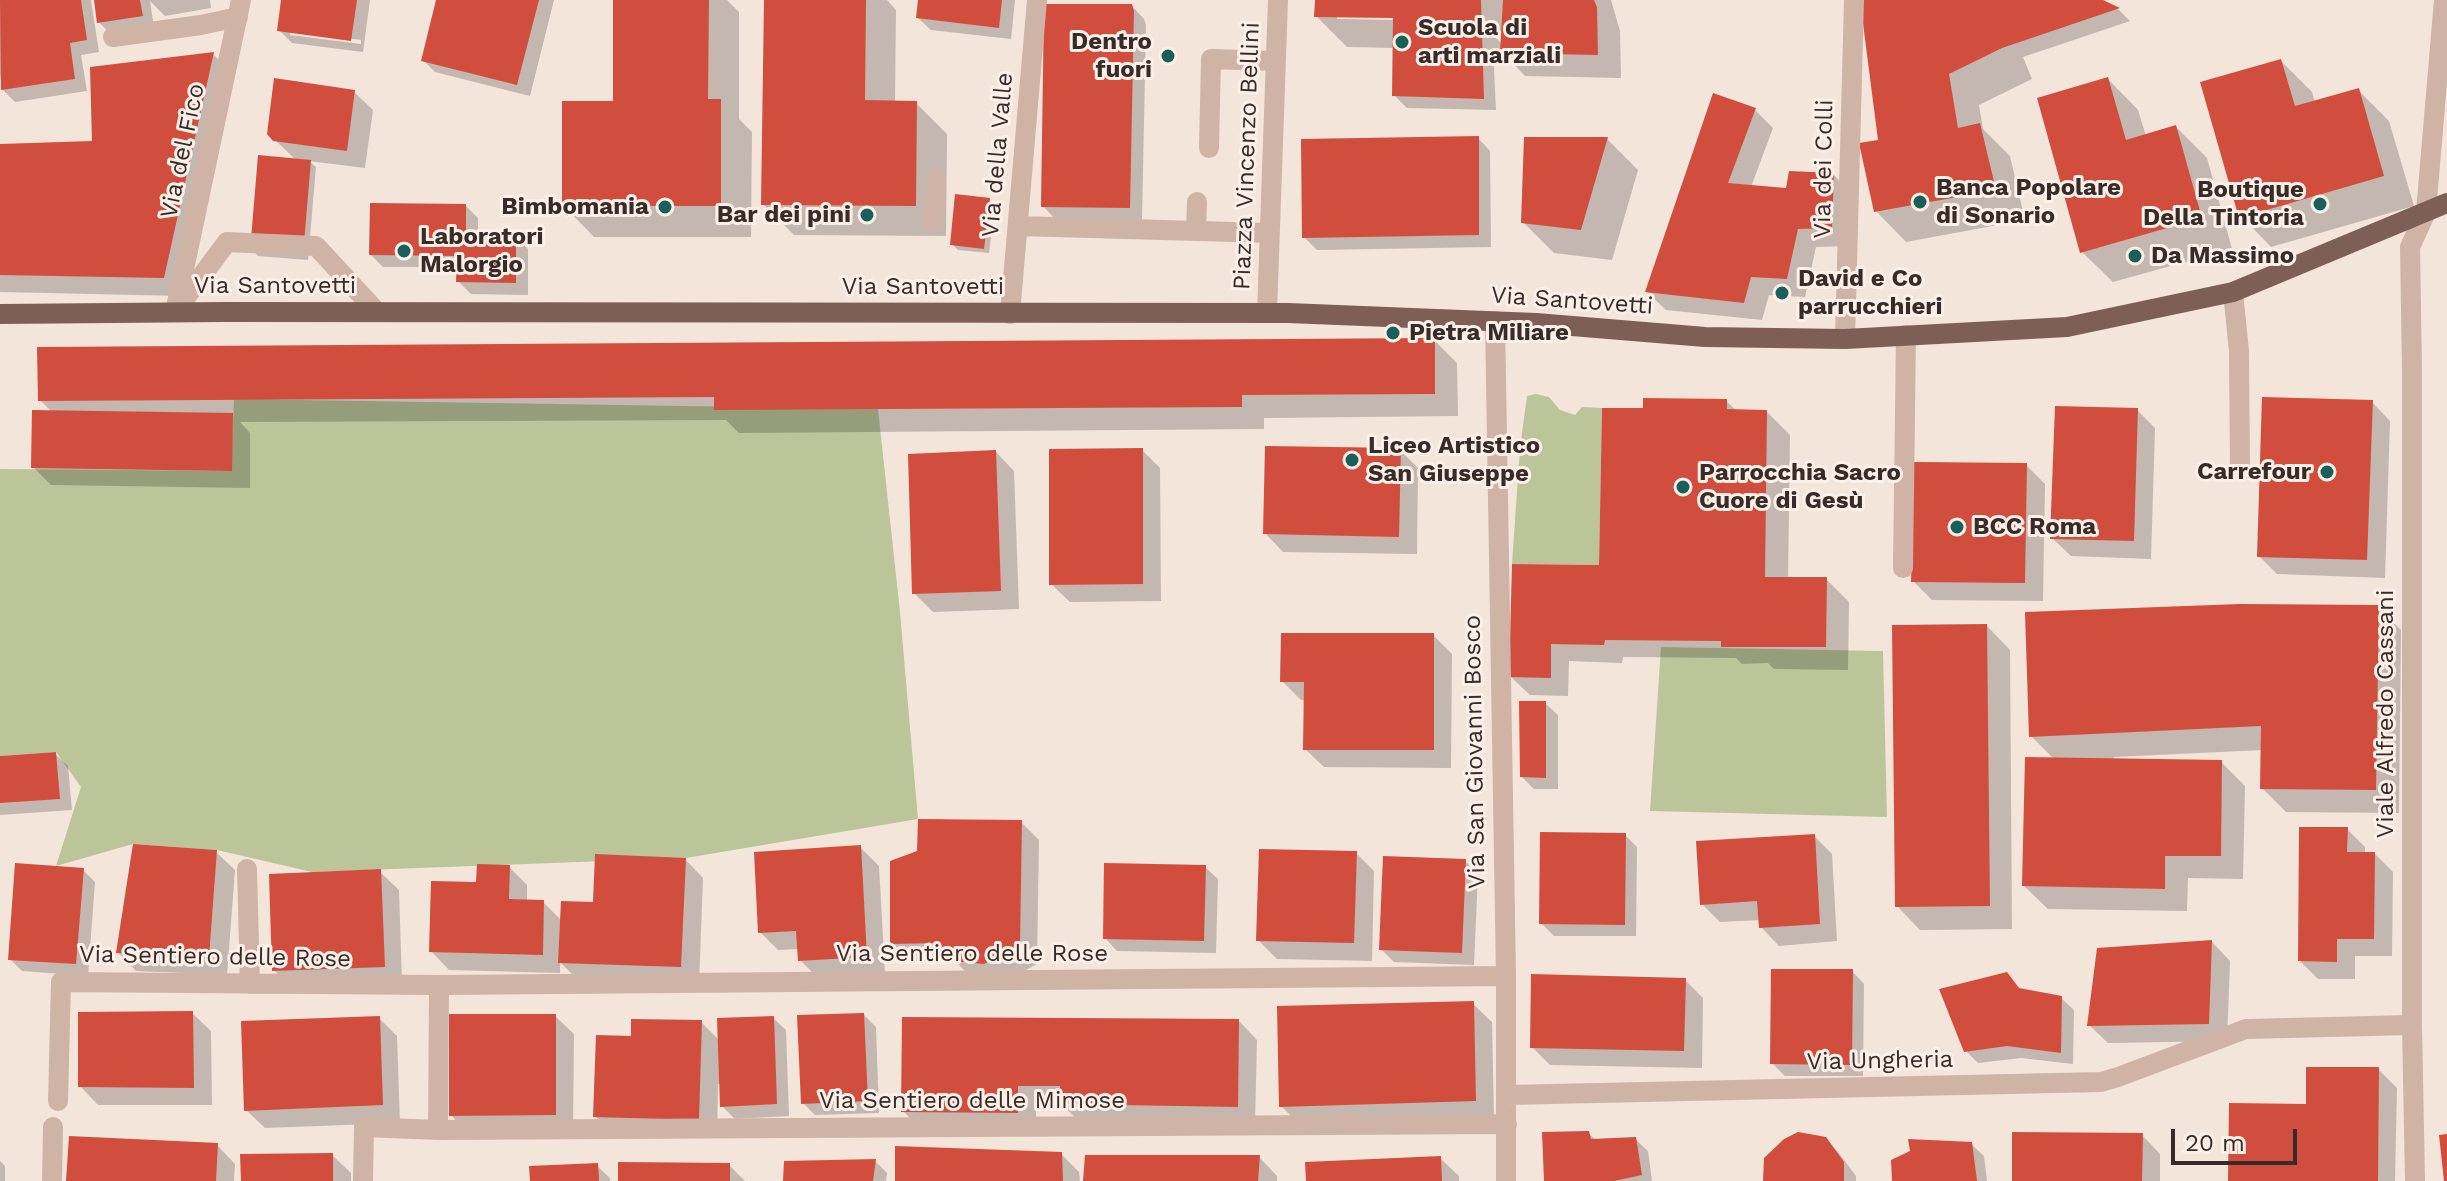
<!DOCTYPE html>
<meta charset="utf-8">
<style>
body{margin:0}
#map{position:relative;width:2447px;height:1181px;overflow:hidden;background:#f4e5db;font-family:"Work Sans",sans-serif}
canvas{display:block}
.scale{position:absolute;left:2171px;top:1129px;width:126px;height:36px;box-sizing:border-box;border:4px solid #392b28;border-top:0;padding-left:10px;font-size:24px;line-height:28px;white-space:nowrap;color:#392b28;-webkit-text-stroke:6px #fbf0e8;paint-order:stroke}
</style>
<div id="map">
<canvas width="2447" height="1181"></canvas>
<div class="scale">20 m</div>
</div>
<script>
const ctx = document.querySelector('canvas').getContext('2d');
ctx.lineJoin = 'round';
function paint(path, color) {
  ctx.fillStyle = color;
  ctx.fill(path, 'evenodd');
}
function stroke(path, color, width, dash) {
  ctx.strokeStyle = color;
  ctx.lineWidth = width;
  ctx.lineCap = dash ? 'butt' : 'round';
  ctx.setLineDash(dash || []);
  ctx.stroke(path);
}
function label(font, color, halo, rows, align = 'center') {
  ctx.font = font + ' "Work Sans",sans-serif';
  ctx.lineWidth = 6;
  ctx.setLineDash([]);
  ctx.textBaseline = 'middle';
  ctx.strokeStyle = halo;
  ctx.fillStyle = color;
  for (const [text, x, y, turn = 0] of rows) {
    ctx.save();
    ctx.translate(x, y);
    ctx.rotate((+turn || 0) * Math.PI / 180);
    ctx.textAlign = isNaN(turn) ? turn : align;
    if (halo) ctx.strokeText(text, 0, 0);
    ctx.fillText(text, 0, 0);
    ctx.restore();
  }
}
paint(new Path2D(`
 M1536,394L1549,397L1560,410L1575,415L1582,407L1602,408L1599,565L1512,564L1520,448L1527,396Z
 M234,399L878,409L900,612L918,819L686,858L312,872L217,850L133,844L56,866L81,787L56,752L0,756V469L231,471Z
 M1661,647L1883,651L1887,817L1650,811Z`), '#bcc59a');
paint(new Path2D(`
 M0,0H91L99,52L81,55L87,91L15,102L2,89L0,73Z
 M96,0H210L211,8L165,16L150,1L154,28L111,35L99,22Z
 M284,0H370L363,52L292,43L279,30ZM290,31L361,40V44L290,35Z
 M438,0H554L530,96L435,72L423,60Z
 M615,0H727L739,12V119L752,132L751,237H594L564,206L615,103Z
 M766,0H887L896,10L895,102L916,103L947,134L946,236L794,235L763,204Z
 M920,0H1015L1011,39L931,30L918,18Z
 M1316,0H1611L1620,31L1621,78L1525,76L1502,52V49H1493L1496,110L1407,108L1394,95L1395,48L1347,47L1316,16ZM1475,11L1509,45L1506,48L1472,14ZM1337,15L1395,16V20L1337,19Z
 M1862,0H2098L2119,10L2130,21L2023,57L2032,79L1979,105L1983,129L2010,156L2025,220L1906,242L1876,211L1880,142Z
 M1132,6L1144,19L1146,25L1142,220L1055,219L1043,206Z
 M213,54L231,73L182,296L0,292V146L94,142Z
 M2281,61L2312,92L2315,103L2358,90L2389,121L2414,206L2271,247L2241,216Z
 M2108,79L2138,110L2146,136L2176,127L2207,158L2232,249L2113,282L2082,252Z
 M354,92L373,110L365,168L309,161L316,167L308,260L258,256L252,250L296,160L275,140Z
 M1755,110L1773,128L1751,187L1787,190L1834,175L1852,194L1849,246L1816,247L1805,297L1769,295L1762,320L1666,310L1647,292Z
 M1478,138L1490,151L1491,247L1317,250L1304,237Z
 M1607,139L1638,170L1612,260L1554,253L1523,222Z
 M989,200L995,205L989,253L958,250L952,244Z
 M466,206L478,218V236L516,237L528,249V295L471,294L458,281V267H383L371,255Z
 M1434,340L1457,363L1458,416L1264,418V429L739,433L726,420L240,422L250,433V488L51,485L33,467L52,412L40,400Z
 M1726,401L1737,411L1767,412L1790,435L1788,579H1826L1849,602L1848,670L1774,669L1768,663L1742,664L1736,658L1623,657L1622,663L1569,661L1568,696L1530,695L1511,677L1601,567L1645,410Z
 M2372,402L2390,421L2385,578L2277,574L2259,556Z
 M2137,410L2155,428L2151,559L2071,556L2052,538Z
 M1142,450L1160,468L1161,601L1070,602L1051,584Z
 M1400,450L1418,468L1417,554L1283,552L1265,533Z
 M996,452L1014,471L1019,609L933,612L914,593Z
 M2026,465L2045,484L2043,601L1932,600L1913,581Z
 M2378,607L2401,630L2399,813L2286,812L2262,788L2263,750L2114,757V760L2221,762L2245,786L2243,879L2188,878L2187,911L2048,909L2024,886L2054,759L2031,736Z
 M1987,626L2010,650L2012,929L1920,930L1897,906Z
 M1433,635L1452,654L1451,768L1324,767L1305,749L1306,700H1301L1282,681Z
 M1545,703L1558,715V789H1534L1522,777Z
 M55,754L68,766L72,810L0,815V758Z
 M1021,822L1039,840L1037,964L1004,982L973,979L955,961H911L892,943Z
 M2347,829L2365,847V854H2375L2393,872L2392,956H2355V979H2318L2300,961Z
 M1625,835L1637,847L1636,936H1554L1541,923Z
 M1814,836L1832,854L1837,941L1779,946L1761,927L1760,920L1720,922L1702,904Z
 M860,847L879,866L885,974L818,978L800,960L799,949L778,950L760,932Z
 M216,852L235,870L227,975L136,971L118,952Z
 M1356,853L1374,871L1372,961L1277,959L1258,940Z
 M685,859L703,878L699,985L578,980L560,962V973L449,970L431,951L478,884L509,867L527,885V901L543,902L562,921Z
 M1465,861L1478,874L1474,965L1394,962L1381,949Z
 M1205,867L1218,879L1216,953L1117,951L1105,938Z
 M83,870L95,882L88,976L22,971L10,959Z
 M380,872L399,890L402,984L292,989L274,970Z
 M2212,942L2230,961L2227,1041L2108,1043L2089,1025Z
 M1852,971L1864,984L1863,1076H1785L1772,1063Z
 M2006,974L2021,990L2061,998L2074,1010L2073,1064L2021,1058L1978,1063L1966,1051Z
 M1685,980L1703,998L1702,1068L1550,1065L1532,1047Z
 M1473,1004L1492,1022L1494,1119L1299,1124L1281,1106Z
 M192,1013L211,1031L212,1105H98L80,1086Z
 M864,1015L876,1027L879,1113L815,1115L803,1103Z
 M555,1016L574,1034L573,1133L469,1134L451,1115Z
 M379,1018L397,1036L400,1123L265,1128L246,1110Z
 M773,1018L786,1030L789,1116L735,1119L722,1106V1084H718L717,1137L614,1134L595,1116L701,1022L720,1041Z
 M1239,1021L1257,1040L1255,1125L1080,1122L1061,1104L1036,1103V1130H922L903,1111Z
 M2378,1069L2397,1088L2395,1181H2230L2308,1106Z
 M1588,1133L1597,1141L1635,1139L1648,1151L1652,1181H1546Z
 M2142,1135L2160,1154V1181H2014Z
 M1825,1139L1838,1152L1856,1176V1181H1765Z
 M1971,1144L1984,1156L1987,1181H1895Z
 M217,1145L235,1164L234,1181H68Z
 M1061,1154L1079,1172L1080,1181H897Z
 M332,1155L351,1173V1181H243Z
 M1259,1157L1277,1176V1181H1085Z
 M1440,1158L1459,1176V1181H1308Z
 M0,1161L5,1166V1181H0Z
 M875,1161L887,1173L886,1181H785Z
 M729,1165L745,1181H620Z
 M597,1166L610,1178V1181H532Z`), '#0003');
paint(new Path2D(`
 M0,0H81L87,40L70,43L75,79L1,90Z
 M94,0H140L143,16L97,23Z
 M281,0H357L351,41L277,31Z
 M436,0H539L517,85L421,61Z
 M613,0H709L708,99H721V206H562V101H613Z
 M764,0H866L865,100L917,101L916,206L761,205Z
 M918,0H1002L999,28L916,18Z
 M1315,0H1481L1484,99L1392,96L1393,18L1314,17Z
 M1503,0H1594L1597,7L1598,55L1500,53Z
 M1860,0H2103L2120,8L2002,48L1949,74L1958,128L1980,123L1996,190L1874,212L1859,143L1878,140Z
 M1044,4H1132L1134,11L1130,208L1041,207Z
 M214,52L164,278L0,275V144L92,141L90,67Z
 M2281,59L2295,106L2359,88L2384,176L2239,218L2200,82Z
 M2108,77L2126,140L2176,125L2202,218L2080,253L2037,98Z
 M274,78L355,90L347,151L273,141L267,134Z
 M1713,93L1756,108L1728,183L1786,188L1789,171L1834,173L1832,228L1798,229L1787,279L1751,277L1744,303L1645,292Z
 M1479,136V235L1302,238L1301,139Z
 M1524,137H1608L1581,230L1521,223Z
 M258,155L311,160L303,255L250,251Z
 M955,194L990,198L984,249L950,245Z
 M370,203L466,204V234L516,235V283L456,282L457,256L369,255Z
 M1435,338V394L1242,395V407H1236L714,410V397L38,401L37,347Z
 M2262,397L2373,400L2367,560L2257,557Z
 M1643,398L1727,399V409L1767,410L1765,577H1827L1826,647H1721V641L1605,640L1604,645L1551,644V678L1509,677L1512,564L1599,565L1602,408H1643Z
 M2055,406L2138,408L2134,541L2050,539Z
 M32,410L233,413L232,471L31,468Z
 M1265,446L1401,448L1399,537L1263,534Z
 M1143,448V584L1049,585V449Z
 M996,450L1001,591L912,594L908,454Z
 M1914,462L2027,463L2025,583L1911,582Z
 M2240,604L2379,605L2376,790L2260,789L2261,726L2029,737L2025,612Z
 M1987,624L1990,906L1895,907L1892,625Z
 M1281,633H1434V750H1303L1304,682H1280Z
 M1519,701H1546V778L1520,777Z
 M56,752L60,799L0,803V756Z
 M2025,757L2222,760L2221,856H2165V889L2022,886Z
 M918,819L1022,820L1020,945L984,964L952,961L940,943L890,944V861L917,851Z
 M2299,827H2348L2347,852H2375L2374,939H2337V962L2298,961Z
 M1540,832L1626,833L1625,925L1539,924Z
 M1815,834L1820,924L1759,928L1757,901L1700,905L1696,841Z
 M133,844L217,850L209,957L116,953Z
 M861,845L867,957L798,961L796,931L758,933L754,852Z
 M1259,849L1357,851L1354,943L1256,941Z
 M595,854L686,858L681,967L558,963L561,901L593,902Z
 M1383,856L1466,859L1462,953L1379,950Z
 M15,863L84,868L76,964L8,960Z
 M1104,863L1206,865L1204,941L1103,939Z
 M477,864L510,865L509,899L544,900L543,955L429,952L431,881L476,882Z
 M381,869L385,967L272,971L269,874Z
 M2212,940L2209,1024L2087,1026L2097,948Z
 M1771,969H1853L1852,1065L1770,1064Z
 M2007,972L2019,988L2062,996L2061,1053L2007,1046L1964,1052L1939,989Z
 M1531,974L1686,978L1684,1051L1530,1048Z
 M1474,1001L1476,1101L1279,1107L1277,1006Z
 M193,1011L194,1088L78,1087V1012Z
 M864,1013L868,1101L801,1104L797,1015Z
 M449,1014H556V1115L449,1116Z
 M380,1016L383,1105L244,1111L241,1021Z
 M774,1016L777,1104L720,1107L717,1018Z
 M902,1017L1239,1019L1238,1107L1059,1104L1060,1086H1018V1113L901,1112Z
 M631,1019L702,1020L699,1120L593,1117L596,1035L631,1036Z
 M2306,1067H2379L2378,1181H2228L2229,1103L2306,1104Z
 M1589,1131L1591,1139L1636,1137L1642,1175L1614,1181H1544L1542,1132Z
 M1798,1132L1826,1137L1844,1162V1181H1763L1764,1158L1784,1139Z
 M2012,1132L2143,1133L2142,1181H2012Z
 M2447,1134V1181H2444L2439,1135Z
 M69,1136L218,1143L216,1181H66Z
 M1908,1139L1972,1142L1977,1181H1892L1891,1160L1910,1151Z
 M895,1146L1062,1152L1063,1181H895Z
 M333,1153V1181H241L240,1154Z
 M1085,1155H1260L1258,1181H1083Z
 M1441,1156L1442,1181H1306L1305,1162Z
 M876,1159L873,1181H783L784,1161Z
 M618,1162L730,1163V1181H618Z
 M598,1163L599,1181H530L529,1166Z`), '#d14d3d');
stroke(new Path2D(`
 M113,37L201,25L238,17
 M1209,148L1211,59L1275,61
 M933,221L936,179
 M1018,226L1270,233
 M1196,231L1197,202
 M2233,292L2239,351L2240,471
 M180,305L227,242L316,246L377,312
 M175,312L241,0
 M1267,313L1278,0
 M1010,314L1037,0
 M1495,321L1506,976V1181
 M1845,339L1854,0
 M1903,568L1906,335
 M247,869L250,984
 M1506,1095L2101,1082L2118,1077L2246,1029L2412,1025
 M58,1101L61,982L439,985
 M438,1130L1507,1124
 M52,1181L53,1127
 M363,1181L364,1127L438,1130L439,985L1506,976
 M2415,1181L2412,1025V370L2410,247L2426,212L2444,0`), '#ceb3a6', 20);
stroke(new Path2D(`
 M0,314L224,312L1288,313L1536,323L1705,337L1845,339L2067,327L2233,292L2447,203`), '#7d5f57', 20);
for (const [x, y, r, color] of [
 [1402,42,8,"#195f5a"],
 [1168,56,8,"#195f5a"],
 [1920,202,8,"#195f5a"],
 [2320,204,8,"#195f5a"],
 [665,207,8,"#195f5a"],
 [867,215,8,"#195f5a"],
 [404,251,8,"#195f5a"],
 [2135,256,8,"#195f5a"],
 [1782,293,8,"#195f5a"],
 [1393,333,8,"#195f5a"],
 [1352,460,8,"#195f5a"],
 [2327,472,8,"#195f5a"],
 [1683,487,8,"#195f5a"],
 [1957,527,8,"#195f5a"]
]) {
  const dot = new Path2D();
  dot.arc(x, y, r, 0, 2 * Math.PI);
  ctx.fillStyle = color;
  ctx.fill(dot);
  stroke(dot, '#fbf0e8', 3);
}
label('bold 24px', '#392b28', '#fbf0e8', [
 ["Scuola di",1418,28],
 ["arti marziali",1418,56],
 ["Dentro",1152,42,"right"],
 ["fuori",1152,70,"right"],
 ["Banca Popolare",1936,188],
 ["di Sonario",1936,216],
 ["Boutique",2304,190,"right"],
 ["Della Tintoria",2304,218,"right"],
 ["Bimbomania",649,207,"right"],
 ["Bar dei pini",851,215,"right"],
 ["Laboratori",420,237],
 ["Malorgio",420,265],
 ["Da Massimo",2151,256],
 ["David e Co",1798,279],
 ["parrucchieri",1798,307],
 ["Pietra Miliare",1409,333],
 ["Liceo Artistico",1368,446],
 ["San Giuseppe",1368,474],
 ["Carrefour",2311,472,"right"],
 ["Parrocchia Sacro",1699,473],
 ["Cuore di Gesù",1699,501],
 ["BCC Roma",1973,527]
], 'left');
label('24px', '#392b28', '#fbf0e8', [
 ["Via del Fico",183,151,-78],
 ["Via della Valle",998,155,-85],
 ["Piazza Vincenzo Bellini",1247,156,-88],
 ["Via dei Colli",1824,169,-89],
 ["Via Santovetti",275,286],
 ["Via Santovetti",923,287],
 ["Via Santovetti",1572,301,4],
 ["Viale Alfredo Cassani",2386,714,-90],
 ["Via San Giovanni Bosco",1475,752,-91],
 ["Via Sentiero delle Rose",972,954],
 ["Via Sentiero delle Rose",215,957,1],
 ["Via Ungheria",1880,1061,-1],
 ["Via Sentiero delle Mimose",972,1101]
]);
</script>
